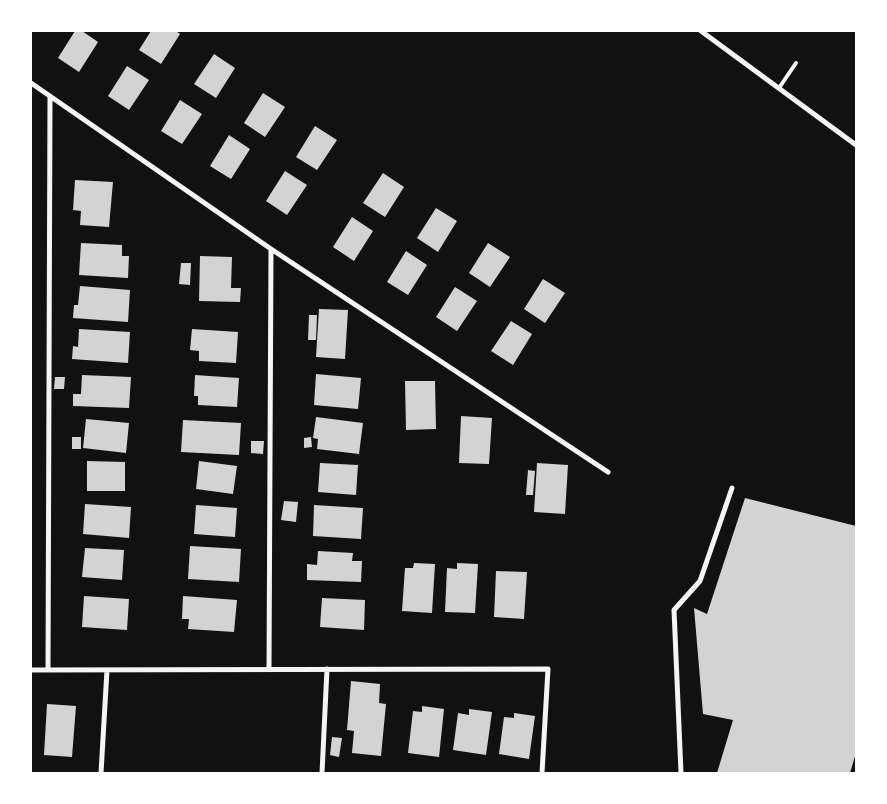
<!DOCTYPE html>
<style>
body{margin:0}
#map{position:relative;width:887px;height:804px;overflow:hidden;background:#111;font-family:"IBM Plex Sans",sans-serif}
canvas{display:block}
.frame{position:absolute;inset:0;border:32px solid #fff;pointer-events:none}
</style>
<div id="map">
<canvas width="887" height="804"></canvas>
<div class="frame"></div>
</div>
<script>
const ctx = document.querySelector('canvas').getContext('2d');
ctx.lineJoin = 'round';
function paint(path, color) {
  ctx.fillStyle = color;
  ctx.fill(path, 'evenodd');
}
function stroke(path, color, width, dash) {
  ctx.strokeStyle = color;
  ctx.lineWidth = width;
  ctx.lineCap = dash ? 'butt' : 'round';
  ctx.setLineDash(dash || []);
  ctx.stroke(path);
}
paint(new Path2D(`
 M75,31H82L98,42L79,72L58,58Z
 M151,31H176L180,34L161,64L139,50Z
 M214,54L235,68L216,98L194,84Z
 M127,66L149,80L129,110L108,96Z
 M263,93L285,107L265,137L244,123Z
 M180,100L202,114L182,144L161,131Z
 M315,126L337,140L317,170L296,157Z
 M229,135L250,149L231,179L210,166Z
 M285,171L307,185L287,215L266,201Z
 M383,173L404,187L385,217L363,203Z
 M75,180L113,182L109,227L80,225L81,211L73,210Z
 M436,208L457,221L438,252L417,238Z
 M352,217L373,231L354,261L333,247Z
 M81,243L122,245V256H129L128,278L79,275Z
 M488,243L510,257L490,287L469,273Z
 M406,251L427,265L408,295L387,282Z
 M200,256L232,257L231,288H241L240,302L199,301Z
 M181,263H191L190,285L179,284Z
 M543,279L565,293L545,323L524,309Z
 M80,286L130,290L128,322L73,318L74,305H78Z
 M455,287L477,301L457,331L436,317Z
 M319,309L348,310L345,359L316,357Z
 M309,315H317L316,340H308Z
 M511,321L532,334L513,365L491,351Z
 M79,329L130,332L128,363L72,359L73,346L78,347Z
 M192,329L238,332L236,363L199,361V351L190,350Z
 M316,374L361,378L358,409L314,405Z
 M82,375L131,377L129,408L73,406V394H81Z
 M195,375L239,378L237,407L198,405V396H194Z
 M55,377H65L64,389H54Z
 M405,381H435L436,429L406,430Z
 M461,416L492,418L489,464L459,463Z
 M316,417L363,423L359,454L317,449L318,439L313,438Z
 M86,419L129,423L126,453L83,448Z
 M183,420L241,423L239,455L181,452Z
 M72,437H81V449H72Z
 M311,437L312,447L304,448V438Z
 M251,441H264L263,454L251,453Z
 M87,461L125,462V491H87Z
 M199,461L237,466L233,494L196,489Z
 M320,463L358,465L356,495L318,492Z
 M537,463L568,465L565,514L534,512Z
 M528,470L535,471L533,495H526Z
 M745,498L856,526V753L850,773H717L733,720L703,714L694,608L707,614Z
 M284,501L298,502L296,522L281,520Z
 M85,504L131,507L129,538L83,534Z
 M196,505L237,508L235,537L194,534Z
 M314,505L363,508L361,539L313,536Z
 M190,546L241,549L239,582L188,579Z
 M85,548L124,550L122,580L82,577Z
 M318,551L353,553L352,561H362L361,582L307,580V564L317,565Z
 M414,563L435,564L432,613L402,611L405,568H413Z
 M457,563L478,564L475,613L445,612L447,568L457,569Z
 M496,571L527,572L524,619L494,617Z
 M84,596L129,599L127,630L82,627Z
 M183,596L237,600L234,632L188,629L189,619H182Z
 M322,598L365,600L364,630L320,627Z
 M351,681L380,684L379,703L386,704L381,756L352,753L354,731L347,730Z
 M47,704L76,706L72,757L44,755Z
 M422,706L444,709L439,757L408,753L413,711L422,712Z
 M469,709L492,712L486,755L453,750L458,713L469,715Z
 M514,713L535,716L529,759L499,754L504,717L514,718Z
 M332,737L342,738L339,757L330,755Z`), '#d3d3d3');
stroke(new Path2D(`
 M779,88L796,63`), '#f5f5f5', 4);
stroke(new Path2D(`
 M701,31L856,145
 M31,83L271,249L608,472
 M269,669L271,249
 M31,670L548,669L542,773
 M48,670L50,96
 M101,773L107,670
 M322,773L327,669
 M681,773L674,610L700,581L732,488`), '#f5f5f5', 5);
</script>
